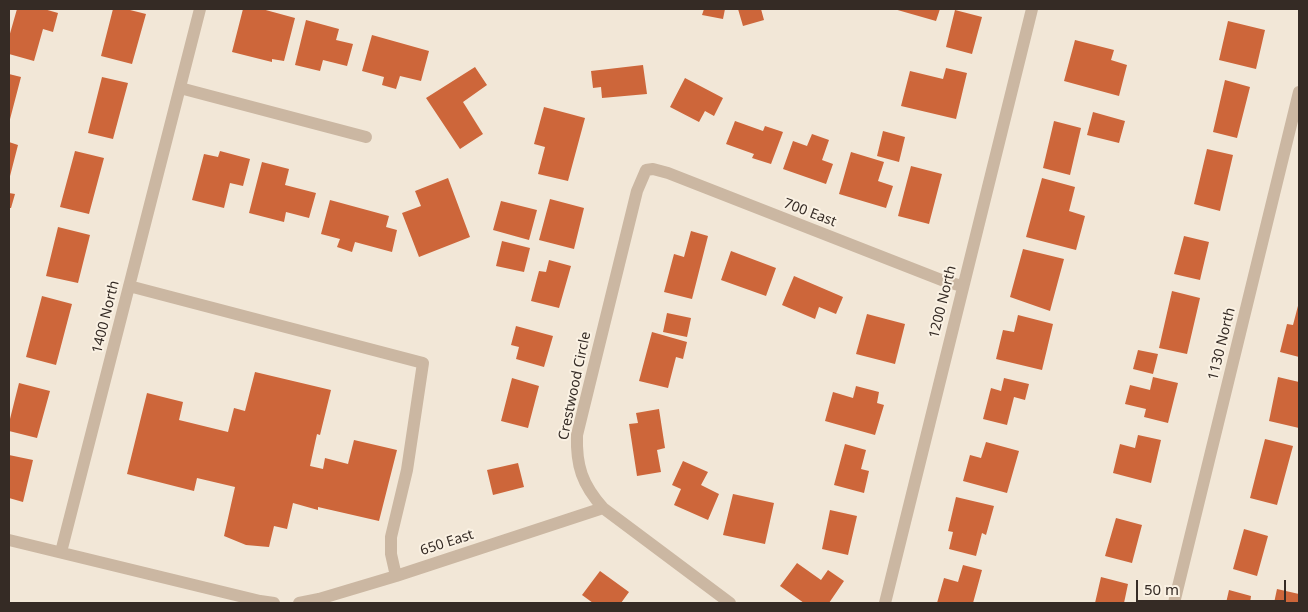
<!DOCTYPE html>
<style>
body{margin:0}
#map{position:relative;width:1308px;height:612px;overflow:hidden;background:#f2e7d7;font-family:"Noto Sans",sans-serif}
canvas{display:block}
.frame{position:absolute;inset:0;border:10px solid #352b25;pointer-events:none}
.scale{position:absolute;left:1136px;top:580px;width:150px;height:22px;box-sizing:border-box;border:2px solid #352b25;border-top:0;padding-left:6px;font-size:15px;line-height:18px;white-space:nowrap;color:#352b25;-webkit-text-stroke:4px #faf1e3;paint-order:stroke}
</style>
<div id="map">
<canvas width="1308" height="612"></canvas>
<div class="frame"></div>
<div class="scale">50 m</div>
</div>
<script>
const ctx = document.querySelector('canvas').getContext('2d');
ctx.lineJoin = 'round';
function paint(path, color) {
  ctx.fillStyle = color;
  ctx.fill(path, 'evenodd');
}
function stroke(path, color, width, dash) {
  ctx.strokeStyle = color;
  ctx.lineWidth = width;
  ctx.lineCap = dash ? 'butt' : 'round';
  ctx.setLineDash(dash || []);
  ctx.stroke(path);
}
function label(font, color, halo, rows, align = 'center') {
  ctx.font = font + ' "Noto Sans",sans-serif';
  ctx.lineWidth = 4;
  ctx.setLineDash([]);
  ctx.textBaseline = 'middle';
  ctx.strokeStyle = halo;
  ctx.fillStyle = color;
  for (const [text, x, y, turn = 0] of rows) {
    ctx.save();
    ctx.translate(x, y);
    ctx.rotate((+turn || 0) * Math.PI / 180);
    ctx.textAlign = isNaN(turn) ? turn : align;
    if (halo) ctx.strokeText(text, 0, 0);
    ctx.fillText(text, 0, 0);
    ctx.restore();
  }
}
paint(new Path2D(`
 M17,9H44L58,13L53,32L43,29L34,61L9,54V37Z
 M113,9H126L146,14L132,64L101,56Z
 M243,9H262L295,18L284,61L272,59V62L232,52Z
 M704,9H725L723,19L702,15Z
 M738,9H761L764,20L743,26Z
 M894,9H940L936,21Z
 M955,10L982,17L972,54L946,47Z
 M306,20L339,29L336,40L353,44L347,66L323,60L320,71L295,65Z
 M1228,21L1265,30L1256,69L1219,60Z
 M372,35L429,51L421,81L400,76L396,89L382,85L384,77L362,71Z
 M1075,40L1114,50L1111,60L1127,65L1119,96L1064,81Z
 M643,65L647,94L602,98L601,87L593,88L591,71Z
 M475,67L487,85L463,102L483,134L460,149L426,98Z
 M946,68L967,73L956,119L901,106L910,71L943,79Z
 M9,74L21,77L9,123Z
 M102,77L128,83L113,139L88,133Z
 M685,78L723,98L714,116L705,111L699,122L670,107Z
 M1225,80L1250,87L1237,138L1213,132Z
 M544,107L585,118L568,181L538,174L545,147L534,144Z
 M1093,112L1125,121L1119,143L1087,135Z
 M735,121L763,131L765,126L783,132L771,164L752,158L754,154L726,144Z
 M1054,121L1081,128L1070,175L1043,168Z
 M883,131L905,137L899,162L877,156Z
 M812,134L829,140L822,160L833,164L826,184L783,169L793,141L807,146Z
 M9,142L18,145L9,180Z
 M1207,149L1233,155L1220,211L1194,204Z
 M75,151L104,158L89,214L60,207Z
 M220,151L250,159L243,186L230,183L224,208L192,200L204,154L218,157Z
 M851,152L884,162L878,181L893,186L886,208L839,194Z
 M262,162L289,169L285,185L316,193L309,218L286,212L284,222L249,213Z
 M911,166L942,174L929,224L898,216Z
 M448,178L470,237L419,257L402,213L421,206L415,191Z
 M1042,178L1075,187L1069,211L1085,216L1076,250L1026,237Z
 M9,193L15,194L11,208H9Z
 M550,199L584,208L574,249L539,240Z
 M330,200L389,216L386,227L397,230L392,252L355,242L352,252L337,247L340,239L321,234Z
 M501,201L537,210L529,240L493,230Z
 M58,227L90,235L78,283L46,276Z
 M691,231L708,236L692,299L664,292L674,254L684,257Z
 M1184,236L1209,242L1200,280L1174,274Z
 M502,241L530,248L524,272L496,266Z
 M1023,249L1064,259L1050,311L1010,297Z
 M731,251L776,268L766,296L721,280Z
 M549,260L571,266L559,308L531,301L539,271L546,272Z
 M794,276L843,297L836,314L819,307L815,319L782,305Z
 M1172,291L1200,298L1187,354L1159,348Z
 M42,296L72,304L56,365L26,357Z
 M1299,302V357L1280,352L1287,324L1293,325Z
 M667,313L691,318L687,337L663,332Z
 M867,314L905,324L895,364L856,354Z
 M1018,315L1053,324L1042,370L996,359L1003,330L1014,332Z
 M516,326L553,336L544,367L516,359L519,347L511,345Z
 M652,332L687,342L683,359L676,357L668,388L639,381Z
 M1138,350L1158,354L1153,374L1133,369Z
 M255,372L331,390L320,435L317,434L310,466L323,469L325,458L348,464L354,440L397,450L379,521L318,507V510L293,503L287,529L274,526L269,547L246,545L224,536L235,487L197,478L194,491L127,474L147,393L183,402L179,420L228,432L234,408L245,411Z
 M1153,377L1178,383L1168,423L1144,417L1146,409L1125,404L1130,385L1150,390Z
 M1278,377L1299,382V428L1269,421Z
 M512,378L539,386L528,428L501,421Z
 M1004,378L1029,384L1025,400L1014,397L1007,425L983,419L991,388L1001,391Z
 M19,383L50,391L37,438L9,431V423Z
 M856,386L879,392L877,403L884,405L875,435L825,421L833,392L853,398Z
 M659,409L665,448L657,450L661,472L637,476L629,424L638,423L636,413Z
 M1138,435L1161,440L1151,483L1113,473L1120,444L1135,448Z
 M1265,439L1293,446L1277,505L1250,498Z
 M986,442L1019,451L1007,493L963,481L970,455L981,458Z
 M845,444L866,450L861,469L869,471L864,493L834,485Z
 M9,455L33,460L23,502L9,498Z
 M683,461L708,472L701,485L719,494L708,520L674,505L681,489L672,485Z
 M518,463L524,487L493,495L487,470Z
 M733,494L774,503L765,544L723,535Z
 M956,497L994,506L986,535L982,533L976,556L949,549L953,532L948,531Z
 M830,510L857,516L848,555L822,549Z
 M1116,518L1142,525L1132,563L1105,556Z
 M1244,529L1268,536L1257,576L1233,569Z
 M797,563L821,580L828,570L844,581L829,603H804L780,586Z
 M963,565L982,570L973,603H937L944,578L958,582Z
 M600,571L629,592L621,603H593L582,595Z
 M1101,577L1128,584L1124,603H1095Z
 M1277,589L1299,594V603H1274Z
 M1229,590L1251,596L1250,603H1226Z`), '#cd663a');
stroke(new Path2D(`
 M180,88L366,137
 M129,286L423,363L407,470L391,537V554L396,576
 M9,540L260,601L274,603
 M61,552L200,9
 M299,603L319,599L396,576L603,508
 M730,603L603,508C582,484 576,466 577,435L637,191L646,170L653,169L668,173L944,281L962,286
 M885,603L1032,9
 M1174,603L1299,92`), '#cbb7a2', 12);
label('14px', '#352b25', '#faf1e3', [
 ["700 East",810,213,21],
 ["1200 North",943,302,-76],
 ["1400 North",106,317,-76],
 ["1130 North",1222,344,-76],
 ["Crestwood Circle",575,386,-78],
 ["650 East",447,543,-18]
]);
</script>
